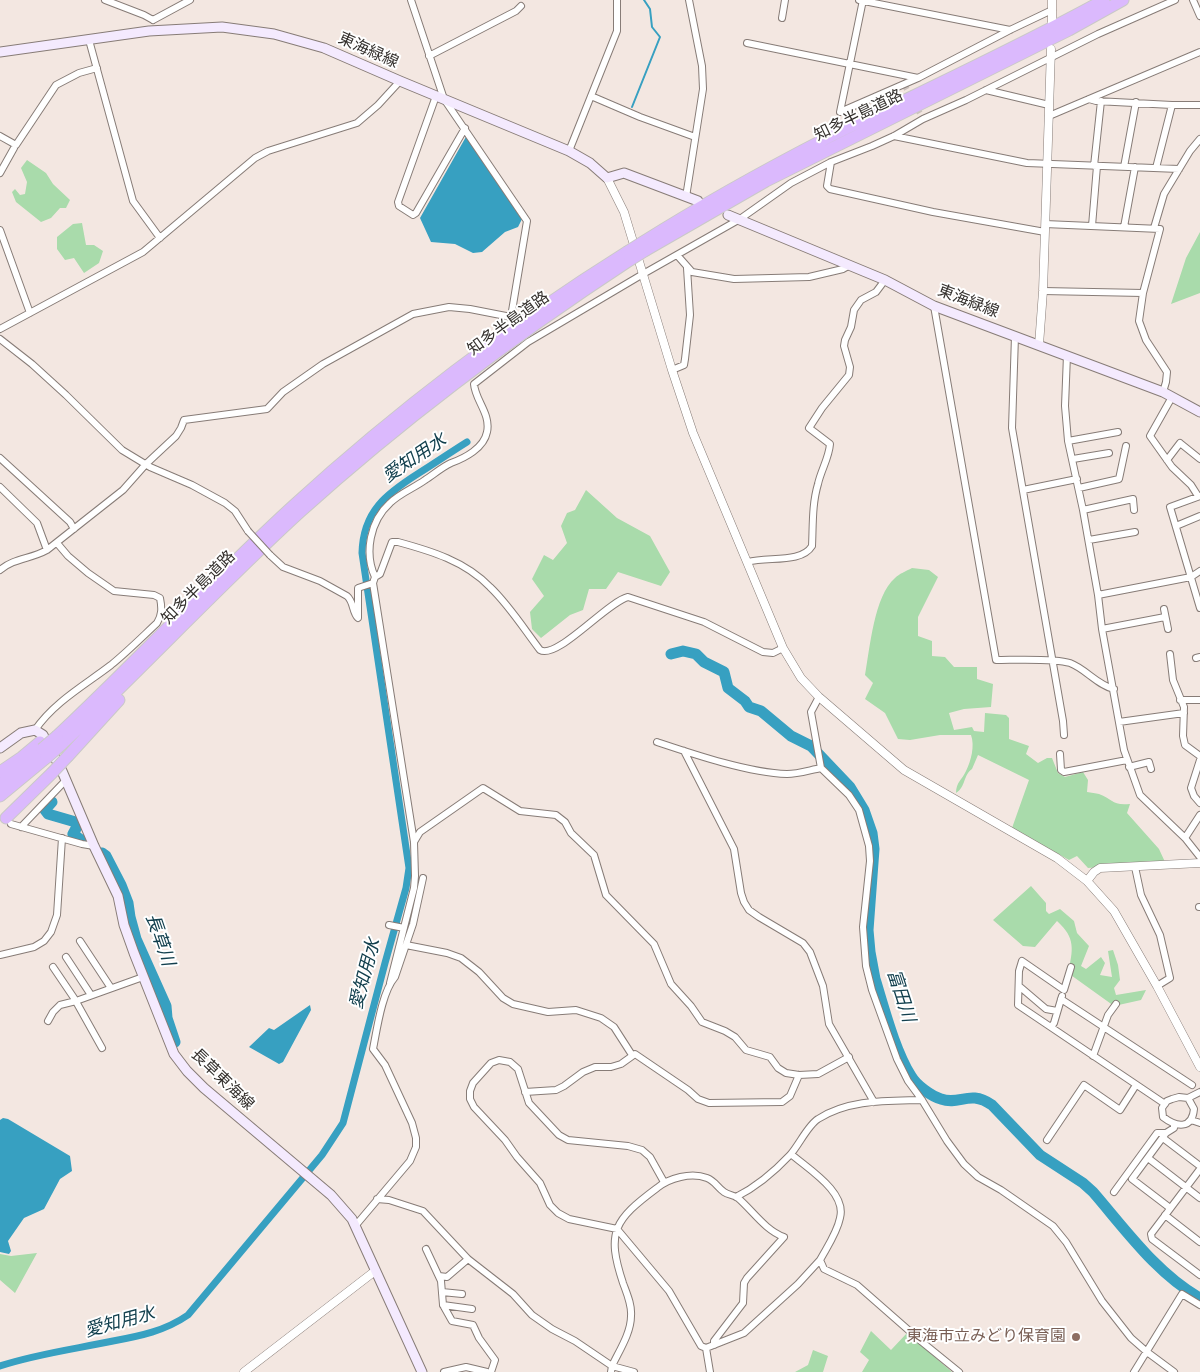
<!DOCTYPE html>
<meta charset="utf-8">
<style>
body{margin:0}
canvas{display:block;background:#f3e7e1}
</style>
<canvas width="1200" height="1372"></canvas>
<script>
const ctx = document.querySelector('canvas').getContext('2d');
ctx.lineJoin = 'round';
function paint(path, color) {
  ctx.fillStyle = color;
  ctx.fill(path, 'evenodd');
}
function stroke(path, color, width, dash) {
  ctx.strokeStyle = color;
  ctx.lineWidth = width;
  ctx.lineCap = dash ? 'butt' : 'round';
  ctx.setLineDash(dash || []);
  ctx.stroke(path);
}
function label(font, color, halo, rows, align = 'center') {
  ctx.font = font + ' Roboto,"Noto Sans JP",sans-serif';
  ctx.lineWidth = 4;
  ctx.setLineDash([]);
  ctx.textBaseline = 'middle';
  ctx.strokeStyle = halo;
  ctx.fillStyle = color;
  for (const [text, x, y, turn = 0] of rows) {
    ctx.save();
    ctx.translate(x, y);
    ctx.rotate((+turn || 0) * Math.PI / 180);
    ctx.textAlign = isNaN(turn) ? turn : align;
    if (halo) ctx.strokeText(text, 0, 0);
    ctx.fillText(text, 0, 0);
    ctx.restore();
  }
}
paint(new Path2D(`
 M27,160L46,173L53,184L70,200L66,208H60L51,218L41,222L16,202L12,192L15,189L20,195L25,194L27,182L21,168Z
 M82,223L86,245H94L103,251L99,263L84,273L74,258L65,260L57,249V237L73,224Z
 M1200,232V293L1171,304L1186,258Z
 M586,490L617,518L650,536L670,572L661,586L618,572L606,589H589L583,610L570,615L541,638L532,629L530,612L544,596L532,579L544,555L553,560L567,543L561,526L567,513L575,510Z
 M912,568L929,570L938,577L918,617V636L932,641V656L945,657L954,667H977V679L993,684L991,707L964,709L949,713L954,730L972,727L974,731L984,732L985,713L1006,715L1009,718V739L1029,746L1026,754L1038,763L1047,758H1052L1058,773L1065,777L1083,772L1088,780L1087,792C1091,793 1096,793 1099,794C1113,799 1112,806 1130,804L1127,813L1159,849L1165,862L1088,868L1077,856L1069,860L1012,828L1029,780L978,755L972,769C963,775 966,787 956,793C956,782 962,780 966,771C971,761 975,746 971,735H940L910,740L898,739L885,713L865,699L873,683L865,675C870,648 874,596 895,578C899,574 906,571 912,568Z
 M1031,886L1046,903V911L1049,914L1060,909L1074,921L1077,933L1089,946L1081,966L1086,969L1101,957L1105,963L1100,975L1112,977L1108,951L1113,950L1118,965L1120,980L1114,988L1116,995L1146,990L1141,1000L1114,1006L1068,973C1073,950 1076,938 1057,921L1035,947L1023,946L993,920Z
 M37,1253L15,1293L0,1280V1254L11,1256Z
 M871,1331L891,1350L907,1333L952,1372H862L869,1360L860,1352Z
 M813,1350L828,1356L823,1372H795L808,1365Z`), '#a9dbab');
paint(new Path2D(`
 M467,135L523,217L518,227L505,232L482,252L473,253L455,244L431,242L420,218Z
 M310,1005L311,1010L283,1062L279,1064L249,1047L269,1028L274,1030Z
 M3,1118L8,1119L70,1156L72,1171L60,1179L44,1209L24,1218L8,1241L11,1251L9,1254L0,1252V1120Z`), '#37a0c1');
stroke(new Path2D(`
 M632,107L660,37L652,27L650,9L644,0`), '#37a0c1', 2);
stroke(new Path2D(`
 M0,1366C36,1354 75,1349 113,1341C140,1336 165,1331 188,1315L322,1155L343,1123L385,963L406,888L409,868L362,553C363,511 386,494 419,473C435,463 451,452 467,442`), '#37a0c1', 7);
stroke(new Path2D(`
 M671,654L683,651L696,654L704,662L724,672L728,688L745,701L749,707L761,711L791,736L811,746L850,787L864,810L872,833L874,849L868,930L870,952L875,979C884,1008 895,1051 911,1076C916,1085 931,1096 941,1099C960,1106 969,1089 992,1105L1040,1155L1083,1183L1093,1192C1125,1229 1157,1274 1200,1298
 M52,802L45,810L48,814L79,823L73,834L81,840
 M102,853L106,856L121,885L128,903L130,917L136,939L166,1006L167,1018L175,1042`), '#37a0c1', 11);
stroke(new Path2D(`
 M904,84L923,119`), '#cdc2bd', 6, [6, 3]);
const minor = new Path2D(`
 M105,0L144,15L153,20
 M859,0L1010,30
 M863,0L840,112L918,78L1010,30L1052,10
 M1193,0L1200,16
 M782,18L785,0
 M153,20L190,0
 M89,40L133,201L160,238
 M747,43L918,78
 M429,56L516,11L521,6
 M986,90L1049,105
 M436,96L398,202L399,206L413,215L416,213L465,128
 M591,96L640,117L695,137
 M1089,99L1096,101L1172,105H1200
 M1049,116L1200,52
 M0,136L16,145L56,85L79,73L97,68
 M894,136L1027,163L1179,169
 M569,151L617,31V0
 M831,162L827,186L830,189L933,212L1045,232
 M1094,166L1101,101
 M1124,167L1136,102
 M1156,168L1172,105
 M0,173L14,148
 M686,197L703,89L702,66L689,0
 M1045,224L1160,229L1143,293L1139,321L1146,340L1167,372L1166,382L1163,392
 M1092,226L1097,166
 M1124,227L1135,167
 M1154,228L1164,194L1190,151L1200,139
 M0,230L30,313
 M677,255L692,272L734,279L809,277L843,269L850,265
 M1043,291L1143,293
 M934,306L996,660C1015,660 1054,658 1070,663C1086,669 1097,685 1114,689
 M0,329L143,252L255,158L268,151L357,123L378,105L400,81
 M1015,336L1012,428L1063,721L1064,735
 M0,339L32,364L66,395L122,450L150,467L192,485L225,503L235,511L248,531
 M1067,355L1065,406L1068,441L1083,510L1098,595L1102,629L1124,750L1140,795L1185,838L1200,857
 M672,370L684,365L685,359L690,315L687,268
 M1172,397L1150,436L1172,467L1191,485L1198,496
 M1068,441L1118,432
 M0,458L70,522L74,529
 M1073,459L1109,453
 M1167,460L1180,443L1200,459
 M0,487L37,523L47,550
 M1079,488L1119,479L1126,446
 M1023,490L1077,479
 M1200,496L1170,507L1200,608
 M1083,510L1133,499L1134,510
 M1176,526L1200,516
 M1089,540L1135,532
 M270,555L283,567L320,581L347,596C354,602 352,612 358,618V588L373,583
 M748,562C767,556 801,564 812,546C813,525 812,504 818,484C821,470 829,458 830,444L809,428L822,408L849,375L850,367L844,346L845,340L851,327L854,310L861,300L876,292L885,280
 M0,570C14,558 31,559 47,550L123,490L146,464L176,436L181,428L184,420L267,409L283,392L323,364L413,314L449,307L470,309L511,317L527,221L444,99L411,0
 M375,577C364,553 370,521 390,503C400,493 414,488 425,480C433,475 442,467 451,463C465,458 484,448 487,432C491,414 475,400 474,384L528,342L643,274L740,219L791,183L831,162L872,146L894,136L923,119L966,100L1098,34L1175,0
 M1098,595L1191,577L1200,571
 M1164,609L1168,629
 M1102,629L1165,617
 M1170,654L1173,680L1184,707L1183,736L1185,745L1200,756
 M1196,658L1200,657
 M819,697L811,712L821,768L849,795L859,810L869,846L870,861L863,927L866,966L872,990L897,1059L908,1081L922,1100L947,1141L964,1164L978,1177L1001,1190L1053,1226L1066,1242L1102,1301L1131,1338L1147,1352L1174,1372
 M1180,700H1200
 M1119,722L1184,713
 M35,730C54,702 85,685 111,665C127,652 142,637 157,623C162,615 162,608 160,598L154,595L114,591L88,573L68,556L57,543
 M657,742C693,754 749,773 787,774C798,774 810,770 821,768
 M684,751L734,849L741,893L744,902L749,910L759,917L803,943L810,952L823,986L829,1024L874,1102
 M1060,754L1061,770L1064,772L1127,760
 M1200,760L1191,788L1194,796L1200,803
 M1129,767L1149,762L1151,769
 M11,824L82,844L94,846
 M21,827L66,780
 M1185,838L1200,815
 M414,842L420,832L483,788L520,811L556,815L565,822L571,833L594,855L606,895L654,944L671,984L691,1006L702,1022L725,1031L735,1037L746,1050L770,1057L778,1068L786,1073L799,1075L818,1074L849,1057
 M1135,867L1141,895L1160,935L1170,978L1157,986
 M1199,907H1200
 M389,925L404,928
 M80,941L111,988
 M406,945L447,953L461,958L479,972L503,998L513,1004L548,1012L576,1010L601,1018L614,1027L632,1055
 M0,955L34,947L44,941L51,932L57,915L62,838
 M66,957L91,995
 M53,967L74,998L102,1048
 M1071,967L1064,990L1022,961L1019,971L1018,1005L1165,1104
 M390,983L414,888L415,876L414,842L373,583L375,577L380,574L392,542H398C431,551 465,561 490,587C509,605 524,629 540,650C557,660 607,602 628,597L704,622L763,652L773,653L783,648
 M1019,986L1046,1009L1057,1011
 M1061,999L1192,1085
 M48,1021L53,1012L60,1005L76,1001L143,977
 M1051,1027L1054,1023L1062,996
 M1093,1056L1108,1015L1116,1004
 M525,1092L556,1090L564,1086L583,1072L595,1067H611L621,1064L635,1054L688,1090L698,1099L709,1103L782,1102L790,1096L799,1075
 M1188,1098L1194,1109C1192,1130 1176,1127 1163,1117L1162,1108L1167,1101L1172,1099L1179,1097L1188,1098L1200,1092
 M1191,1120L1200,1123
 M1163,1138L1200,1166
 M1047,1140L1084,1085L1120,1110L1136,1085
 M791,1154C808,1169 847,1192 840,1218C837,1233 827,1247 820,1260L824,1269L857,1285L922,1342L959,1372
 M1148,1158L1200,1198
 M1200,1169L1151,1234L1152,1239L1200,1275
 M664,1182L650,1157L642,1150L628,1146L568,1140L559,1135L529,1103L518,1069L510,1062L499,1060L491,1063L473,1083L470,1091V1099L474,1107L505,1140L517,1157L540,1183L550,1205L558,1213L569,1219L617,1229L669,1291L701,1346L706,1348L744,1333L798,1284L820,1260
 M1114,1192L1157,1133H1166
 M736,1197C756,1187 775,1171 790,1155C799,1145 808,1125 818,1119C849,1099 888,1101 922,1100
 M377,1199L389,1200L423,1211L468,1259L513,1294L532,1315L552,1329L575,1341L612,1366L634,1372
 M1170,1208L1132,1179L1166,1133L1174,1128V1124
 M1165,1215L1200,1242
 M356,1225L410,1161L416,1147V1138L412,1123L385,1065L373,1049C377,1029 382,992 395,977L413,924L423,878
 M426,1249L441,1281L443,1305L452,1321L473,1325L479,1338L495,1360L491,1372
 M439,1276L447,1277L468,1259
 M442,1292L462,1294
 M443,1305L472,1309
 M706,1348L710,1372
 M444,1372L466,1367L487,1372
 M611,1372L612,1366C619,1351 631,1333 631,1316C632,1305 627,1294 623,1283C606,1232 614,1220 657,1188C669,1178 691,1172 707,1178C715,1181 717,1187 724,1192C728,1195 734,1195 738,1198C753,1211 765,1230 784,1237L747,1278L744,1283L743,1303L714,1341V1345
 M1134,1372L1182,1294L1200,1305`);
const tertiary = new Path2D(`
 M1052,22V0
 M607,178L624,212L672,370L693,433L783,648L801,678L819,697L904,770L1057,858L1087,881L1114,911L1157,986L1200,1067
 M1039,345L1043,291L1051,49
 M1087,881L1094,872L1100,868L1200,863
 M244,1372L375,1271`);
const secondary = new Path2D(`
 M0,52L149,31L222,27L274,34L324,48L400,81L569,151L590,163L607,178L624,173L698,201
 M728,215L885,280L934,306L1163,392L1200,412
 M0,748L21,733L35,730L43,735L62,771L94,846L118,896L124,925L134,953L174,1054L187,1071L204,1088L331,1195L352,1219L422,1372`);
const motorway = new Path2D(`
 M643,242C702,205 763,171 825,139C918,93 1013,50 1104,0
 M646,250L766,181L1069,30L1123,0
 M57,736C137,661 212,580 293,506C396,412 509,326 627,252
 M62,744C143,668 218,587 300,512C403,419 514,336 630,260
 M68,756L119,700
 M0,772L22,757L40,742
 M0,785L42,749
 M0,796L46,758
 M6,818L52,773`);
stroke(minor, '#877c77', 8);
stroke(tertiary, '#877c77', 9);
stroke(secondary, '#877c77', 11);
stroke(motorway, '#cac9c8', 13);
stroke(minor, '#fff', 6);
stroke(tertiary, '#fff', 8);
stroke(secondary, '#f4eafe', 9);
stroke(motorway, '#dbb9fd', 11);
const minorBridge = new Path2D(`
 M248,531L270,555`);
const motorwayBridge = new Path2D(`
 M627,252L643,242
 M630,260L646,250
 M42,749L57,736
 M46,758L62,744
 M52,773L68,756`);
stroke(minorBridge, '#877c77', 8, []);
stroke(motorwayBridge, '#cac9c8', 13, []);
stroke(minorBridge, '#fff', 6);
stroke(motorwayBridge, '#dbb9fd', 11);
for (const [x, y, r, color] of [
 [1076,1337,5,"#8d6e63"]
]) {
  const dot = new Path2D();
  dot.arc(x, y, r, 0, 2 * Math.PI);
  ctx.fillStyle = color;
  ctx.fill(dot);
  stroke(dot, '#fff', 2);
}
label('16px', '#34302d', '#fff', [
 ["東海緑線",368,51,24],
 ["知多半島道路",859,116,-26],
 ["東海緑線",968,302,21],
 ["知多半島道路",509,324,-36],
 ["知多半島道路",199,588,-45],
 ["長草東海線",222,1080,44]
]);
label('16px', '#785e54', '#fff', [
 ["東海市立みどり保育園",1066,1337]
], 'right');
label('italic 18px', '#13404e', '#fff', [
 ["愛知用水",415,459,-34],
 ["長草川",159,940,71],
 ["愛知用水",366,974,-75],
 ["富田川",900,996,72],
 ["愛知用水",120,1323,-15]
]);
</script>
